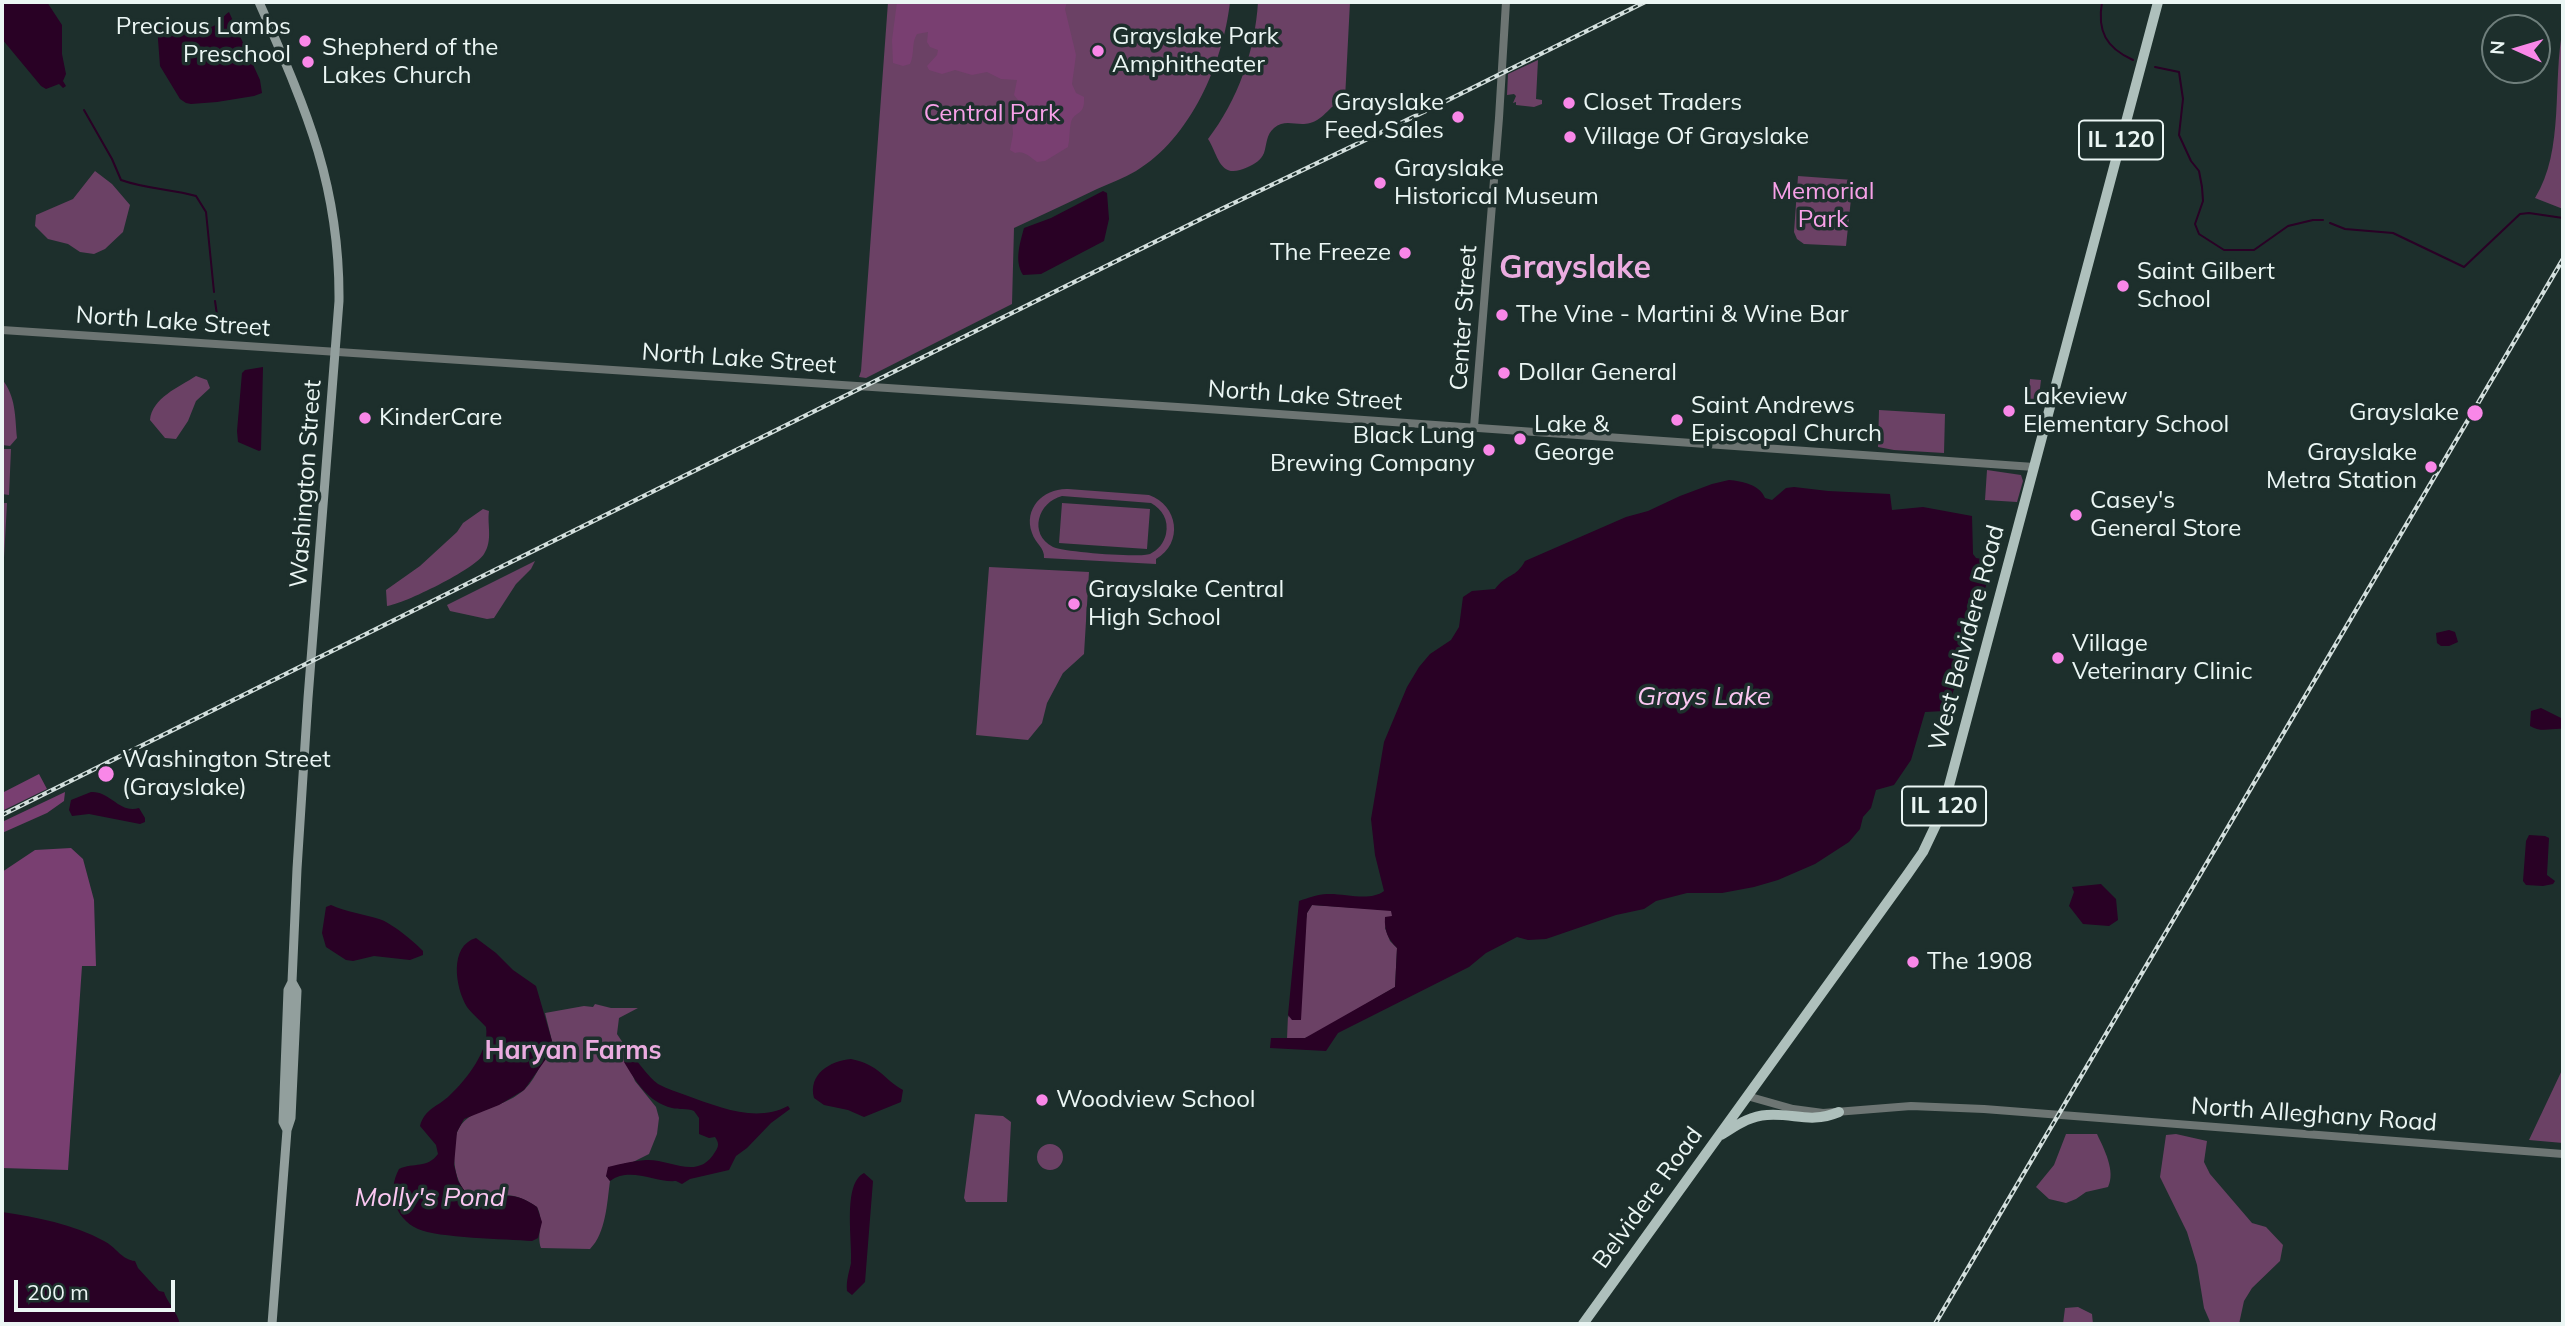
<!DOCTYPE html>
<style>
body{margin:0}
#map{position:relative;width:2565px;height:1326px;overflow:hidden;background:#1d2f2c;font-family:Mulish,sans-serif}
canvas{display:block}
.frame{position:absolute;inset:0;border:4px solid #ebf6f4;pointer-events:none}
.north{position:absolute;left:2481px;top:14px;width:70px;height:70px;box-sizing:border-box;background:#1d2f2c;border:2px solid #6f7f7c;border-radius:50%;rotate:274deg;font-size:19px;font-weight:700;line-height:28px;text-align:center;color:#ebf6f4}
.north::after{content:'';display:block;margin:auto;width:24px;height:32px;background:#f987e8;clip-path:polygon(50% 0,100% 100%,50% 72%,0 100%)}
.scale{position:absolute;left:14px;top:1280px;width:161px;height:32px;box-sizing:border-box;border:4px solid #ebf6f4;border-top:0;padding-left:9px;font-size:21px;line-height:24px;white-space:nowrap;color:#ebf6f4;-webkit-text-stroke:5px #1d2f2c;paint-order:stroke}
</style>
<div id="map">
<canvas width="2565" height="1326"></canvas>
<div class="frame"></div>
<div class="north">N</div>
<div class="scale">200 m</div>
</div>
<script>
const ctx = document.querySelector('canvas').getContext('2d');
ctx.lineJoin = 'round';
function paint(path, color) {
  ctx.fillStyle = color;
  ctx.fill(path, 'evenodd');
}
function stroke(path, color, width, dash) {
  ctx.strokeStyle = color;
  ctx.lineWidth = width;
  ctx.lineCap = dash ? 'butt' : 'round';
  ctx.setLineDash(dash || []);
  ctx.stroke(path);
}
function label(font, color, halo, rows, align = 'center') {
  ctx.font = font + ' Mulish,sans-serif';
  ctx.lineWidth = 7;
  ctx.setLineDash([]);
  ctx.textBaseline = 'middle';
  ctx.strokeStyle = halo;
  ctx.fillStyle = color;
  for (const [text, x, y, turn = 0] of rows) {
    ctx.save();
    ctx.translate(x, y);
    ctx.rotate((+turn || 0) * Math.PI / 180);
    ctx.textAlign = isNaN(turn) ? turn : align;
    if (halo) ctx.strokeText(text, 0, 0);
    ctx.fillText(text, 0, 0);
    ctx.restore();
  }
}
paint(new Path2D(`
 M888,2H1230C1223,63 1191,138 1136,171C1124,178 1110,183 1097,189C1070,202 1042,215 1014,228L1012,304L866,378L859,377L861,371Z
 M1258,2H1350L1345,99C1331,103 1324,120 1310,123C1297,127 1286,118 1274,128C1266,135 1267,144 1264,153C1261,160 1255,164 1248,167C1219,181 1219,156 1208,139C1238,100 1255,51 1258,2Z
 M2563,28V209L2535,198C2565,150 2552,81 2563,28Z
 M1538,60L1536,99L1542,100V104L1534,107L1516,105V102L1513,103L1516,96L1514,94L1507,95L1508,74Z
 M95,171L112,184L130,205L123,232L105,249L94,254L80,252L68,244L48,239L35,226L36,215L73,199Z
 M1798,176L1853,180L1846,246L1804,244L1797,239L1794,232Z
 M196,376L207,380L210,388L196,401L188,421L176,439L165,438L150,420C152,398 179,387 196,376Z
 M2,379C16,397 15,416 17,438L10,446L2,445Z
 M2030,379L2041,380L2038,405L2028,404Z
 M1879,410L1945,414L1944,453L1894,450L1878,447Z
 M2,449H11L9,495L2,494Z
 M1987,470L2021,475L2023,481L2017,502L1985,500Z
 M1068,489L1149,495C1178,505 1184,543 1156,559V564L1044,558C1045,548 1035,543 1032,533C1023,508 1044,488 1068,489ZM1062,496L1151,503C1162,509 1169,520 1166,534C1164,543 1158,550 1150,554C1139,558 1064,552 1053,547C1028,534 1038,502 1062,496Z
 M2,503H7L3,576H2Z
 M1062,503L1150,509L1147,549L1059,543Z
 M483,509L489,511C487,525 493,540 484,554C475,569 404,604 387,606L386,590L420,566L457,532L463,523Z
 M535,561L531,569L516,584L494,618L487,619L450,611L447,605Z
 M989,567L1089,572L1084,654L1063,673L1047,703L1042,723L1028,740L976,735Z
 M1312,905L1391,910L1393,914L1385,928L1390,941L1397,948L1395,987L1315,1034L1305,1038L1287,1039L1288,1015L1289,1018L1307,913Z
 M595,1004L611,1008H638L619,1018L617,1034L629,1052L625,1057L635,1081L656,1107L659,1118L657,1134L649,1154L633,1162L619,1165L606,1176L610,1181C607,1203 606,1233 590,1249L541,1248C536,1234 545,1222 537,1207C527,1200 517,1195 505,1195C488,1194 477,1203 463,1189C456,1178 454,1166 454,1153C454,1102 496,1116 525,1089C537,1077 544,1057 552,1041L545,1013L584,1006L593,1007Z
 M2563,1068V1143L2529,1140Z
 M975,1114L1003,1116L1011,1122L1007,1202H966L964,1198Z
 M2066,1134H2097C2104,1149 2116,1171 2108,1187L2086,1192L2076,1199L2066,1203L2049,1199L2036,1187L2054,1165Z
 M2176,1134L2207,1141L2204,1162L2210,1174L2252,1223L2266,1227L2283,1245L2280,1261L2252,1288L2244,1301L2239,1324H2211L2204,1308L2197,1265L2187,1232L2160,1177L2166,1135Z
 M1037 1157a13 13 0 1 1 26 0a13 13 0 1 1-26 0Z
 M2078,1307L2092,1314L2093,1324H2063L2065,1308Z`), '#6b4165');
paint(new Path2D(`
 M897,2H1067L1065,9L1076,55L1072,84L1076,93L1084,97C1085,117 1075,110 1071,122C1069,130 1070,139 1068,147L1045,161L1037,162C1030,157 1024,150 1015,153L1010,150L1013,134L1012,119L1018,100L1014,95L1017,80L1001,79L987,72L972,75L955,70L942,74L929,70L927,66L937,55L938,50L930,47L927,42L928,32L917,34C911,43 915,54 910,64L903,66L893,63L892,40Z
 M39,774L47,789L2,811V793Z
 M65,792L64,801L47,813L2,833V822Z
 M71,848L83,859L94,900L96,966H82L68,1170L2,1168V872L35,850Z`), '#793f71');
paint(new Path2D(`
 M2,2H47L62,25V54L66,74L63,81L66,86L63,88L59,84L46,89L41,86L2,39Z
 M229,12L260,80L262,93L254,96L217,102L191,104L186,103L180,99L160,66L157,26C174,32 198,36 217,24C222,20 224,15 229,12Z
 M1103,191L1107,193L1109,219L1104,241L1041,274L1023,275C1014,261 1020,243 1024,228L1051,218Z
 M263,367L261,450L259,451L238,442L237,431L242,373L245,370Z
 M1729,480C1742,481 1760,485 1765,498L1772,500L1786,488L1794,487L1828,491L1890,494L1892,510L1923,507L1972,516L1973,554L1976,558L1993,561L1988,572L1981,618L1947,708L1944,711L1925,712L1911,760L1894,785L1876,790L1871,808L1863,817L1860,829L1849,842L1815,864L1778,880L1754,887L1722,893H1687L1656,901L1644,909L1616,915L1546,939L1528,940L1517,937L1486,953L1469,967L1338,1033L1326,1051L1270,1048L1271,1038H1305L1395,987L1397,948C1388,939 1384,931 1385,917L1392,916L1391,911L1312,905L1307,913L1301,1020H1292L1288,1015L1299,901C1308,898 1318,894 1327,894C1344,893 1370,902 1384,891L1375,855L1371,819L1384,742L1407,687L1419,667L1430,654L1451,640L1459,627L1463,597L1472,591L1495,589C1506,574 1516,578 1525,561L1626,517L1648,511L1680,496L1712,484Z
 M2449,630L2455,632L2458,642L2449,646H2441L2437,643L2436,633Z
 M2541,708L2563,719V729C2551,728 2541,733 2530,726L2531,711Z
 M91,792C111,791 119,814 139,808L145,818V822L140,824L89,814L72,816L69,810L71,800Z
 M2529,835L2545,836L2549,838L2547,875L2555,881L2553,884L2543,886L2526,885L2523,881L2526,841Z
 M2101,884L2116,899L2118,920L2109,926L2083,924L2069,906L2074,892L2072,887Z
 M331,905C347,912 363,914 379,919C390,922 415,942 423,951V955L410,960L374,956L353,961L346,960L326,947L322,933L326,907Z
 M476,938L496,953L513,970L536,986L552,1041L546,1059L524,1090L499,1105L464,1119L457,1132L454,1165L458,1181L466,1193L474,1198C501,1202 508,1186 537,1207L542,1222L538,1238L532,1241C507,1239 437,1238 418,1229C394,1218 387,1191 399,1169C414,1162 427,1169 438,1154L436,1145L420,1126C425,1108 438,1107 450,1095C466,1080 490,1050 486,1027C480,1020 472,1014 467,1007C455,987 449,946 476,938Z
 M629,1052C639,1062 647,1076 658,1084C667,1089 678,1092 688,1096C719,1107 756,1123 788,1106L790,1109L771,1123L747,1148L736,1156L729,1170L690,1179L682,1184L676,1181C656,1183 630,1166 610,1181L606,1176L608,1167C620,1164 633,1161 646,1160C671,1159 698,1181 715,1152C719,1146 719,1143 715,1137L709,1138L699,1134V1118L694,1111C687,1108 679,1110 672,1108C648,1102 636,1082 624,1062Z
 M851,1059C880,1065 882,1078 903,1090L901,1102L864,1117L848,1110L824,1105L814,1098C808,1074 830,1061 851,1059Z
 M864,1173L873,1181L865,1282L852,1295L847,1291C846,1280 849,1273 851,1263C853,1242 842,1184 864,1173Z
 M2,1212C36,1217 73,1224 104,1241C116,1247 122,1260 135,1261L138,1268L159,1291L164,1292C166,1300 177,1312 180,1324H2Z`), '#290125');
stroke(new Path2D(`
 M2102,2C2097,31 2106,48 2133,60
 M2155,67L2179,72L2183,99L2179,135L2191,161L2199,171L2202,187L2203,201L2195,224L2199,234L2224,250H2254L2288,226L2313,220H2323
 M84,110L112,159L121,180C146,189 171,189 196,196L206,212L214,292
 M2330,223L2345,229L2393,233L2464,267L2520,214L2529,213L2563,218
 M215,301L218,322`), '#290125', 2);
stroke(new Path2D(`
 M2,330L1193,408L2034,467
 M1474,427L1499,118L1506,2
 M1747,1096L1793,1109L1823,1113L1911,1106L1984,1109L2563,1154`), '#6d7573', 8);
stroke(new Path2D(`
 M259,2C305,107 340,183 339,301L308,698L297,869L292,982L288,990L283,1122L287,1130
 M272,1324L287,1130L291,1118L297,991L292,982`), '#929f9d', 9);
stroke(new Path2D(`
 M1721,1135C1736,1126 1749,1116 1767,1115C1796,1113 1809,1124 1839,1112
 M1583,1324L1907,875L1923,852L1942,812L2158,2`), '#aec0bc', 10);
const rail = new Path2D(`
 M2,815L1209,215L1434,107L1645,2
 M1935,1324L2563,259`);
stroke(rail, '#d3dfdd', 4.5);
stroke(rail, '#1d2f2c', 2, [5]);
for (const [x, y, r, color] of [
 [305,41,7,"#f987e8"],
 [1098,51,7,"#f987e8"],
 [308,62,7,"#f987e8"],
 [1569,103,7,"#f987e8"],
 [1458,117,7,"#f987e8"],
 [1570,137,7,"#f987e8"],
 [1380,183,7,"#f987e8"],
 [1405,253,7,"#f987e8"],
 [2123,286,7,"#f987e8"],
 [1502,315,7,"#f987e8"],
 [1504,373,7,"#f987e8"],
 [2009,411,7,"#f987e8"],
 [2475,413,9,"#f987e8"],
 [365,418,7,"#f987e8"],
 [1677,420,7,"#f987e8"],
 [1520,439,7,"#f987e8"],
 [1489,450,7,"#f987e8"],
 [2431,467,7,"#f987e8"],
 [2076,515,7,"#f987e8"],
 [1074,604,7,"#f987e8"],
 [2058,658,7,"#f987e8"],
 [106,774,9,"#f987e8"],
 [1913,962,7,"#f987e8"],
 [1042,1100,7,"#f987e8"]
]) {
  const dot = new Path2D();
  dot.arc(x, y, r, 0, 2 * Math.PI);
  ctx.fillStyle = color;
  ctx.fill(dot);
  stroke(dot, '#1d2f2c', 2.5);
}
for (const [x, y, w] of [
 [2121,140,84],
 [1944,806,84]
]) {
  const box = new Path2D();
  box.roundRect(x - w / 2, y - 19.5, w, 39, 5);
  ctx.fillStyle = '#1d2f2c';
  ctx.fill(box);
  stroke(box, '#ebf6f4', 2);
}
label('bold 23px', '#ebf6f4', null, [
 ["IL 120",2121,140],
 ["IL 120",1944,806]
]);
label('24px', '#ebf6f4', '#1d2f2c', [
 ["Precious Lambs",291,27,"right"],
 ["Preschool",291,55,"right"],
 ["Grayslake Park",1112,37],
 ["Amphitheater",1112,65],
 ["Shepherd of the",322,48],
 ["Lakes Church",322,76],
 ["Grayslake",1444,103,"right"],
 ["Feed Sales",1444,131,"right"],
 ["Closet Traders",1583,103],
 ["Village Of Grayslake",1584,137],
 ["Grayslake",1394,169],
 ["Historical Museum",1394,197],
 ["The Freeze",1391,253,"right"],
 ["Saint Gilbert",2137,272],
 ["School",2137,300],
 ["The Vine - Martini & Wine Bar",1516,315],
 ["Dollar General",1518,373],
 ["Lakeview",2023,397],
 ["Elementary School",2023,425],
 ["Saint Andrews",1691,406],
 ["Episcopal Church",1691,434],
 ["Grayslake",2459,413,"right"],
 ["KinderCare",379,418],
 ["Lake &",1534,425],
 ["George",1534,453],
 ["Black Lung",1475,436,"right"],
 ["Brewing Company",1475,464,"right"],
 ["Grayslake",2417,453,"right"],
 ["Metra Station",2417,481,"right"],
 ["Casey's",2090,501],
 ["General Store",2090,529],
 ["Grayslake Central",1088,590],
 ["High School",1088,618],
 ["Village",2072,644],
 ["Veterinary Clinic",2072,672],
 ["Washington Street",122,760],
 ["(Grayslake)",122,788],
 ["The 1908",1927,962],
 ["Woodview School",1056,1100]
], 'left');
label('24px', '#f7a1e8', '#1d2f2c', [
 ["Central Park",992,114],
 ["Memorial",1823,192],
 ["Park",1823,220]
]);
label('24px', '#ebf6f4', '#1d2f2c', [
 ["Center Street",1464,318,-86],
 ["North Lake Street",173,322,4],
 ["North Lake Street",739,359,4],
 ["North Lake Street",1305,396,4],
 ["Washington Street",306,484,-86],
 ["West Belvidere Road",1967,638,-75],
 ["North Alleghany Road",2314,1115,4],
 ["Belvidere Road",1648,1198,-54]
]);
label('italic 26px', '#fcc7f2', '#1d2f2c', [
 ["Grays Lake",1704,697],
 ["Molly's Pond",430,1198]
]);
label('bold 26px', '#ebace0', '#1d2f2c', [
 ["Haryan Farms",573,1051]
]);
label('bold 32px', '#ebace0', '#1d2f2c', [
 ["Grayslake",1575,268]
]);
</script>
